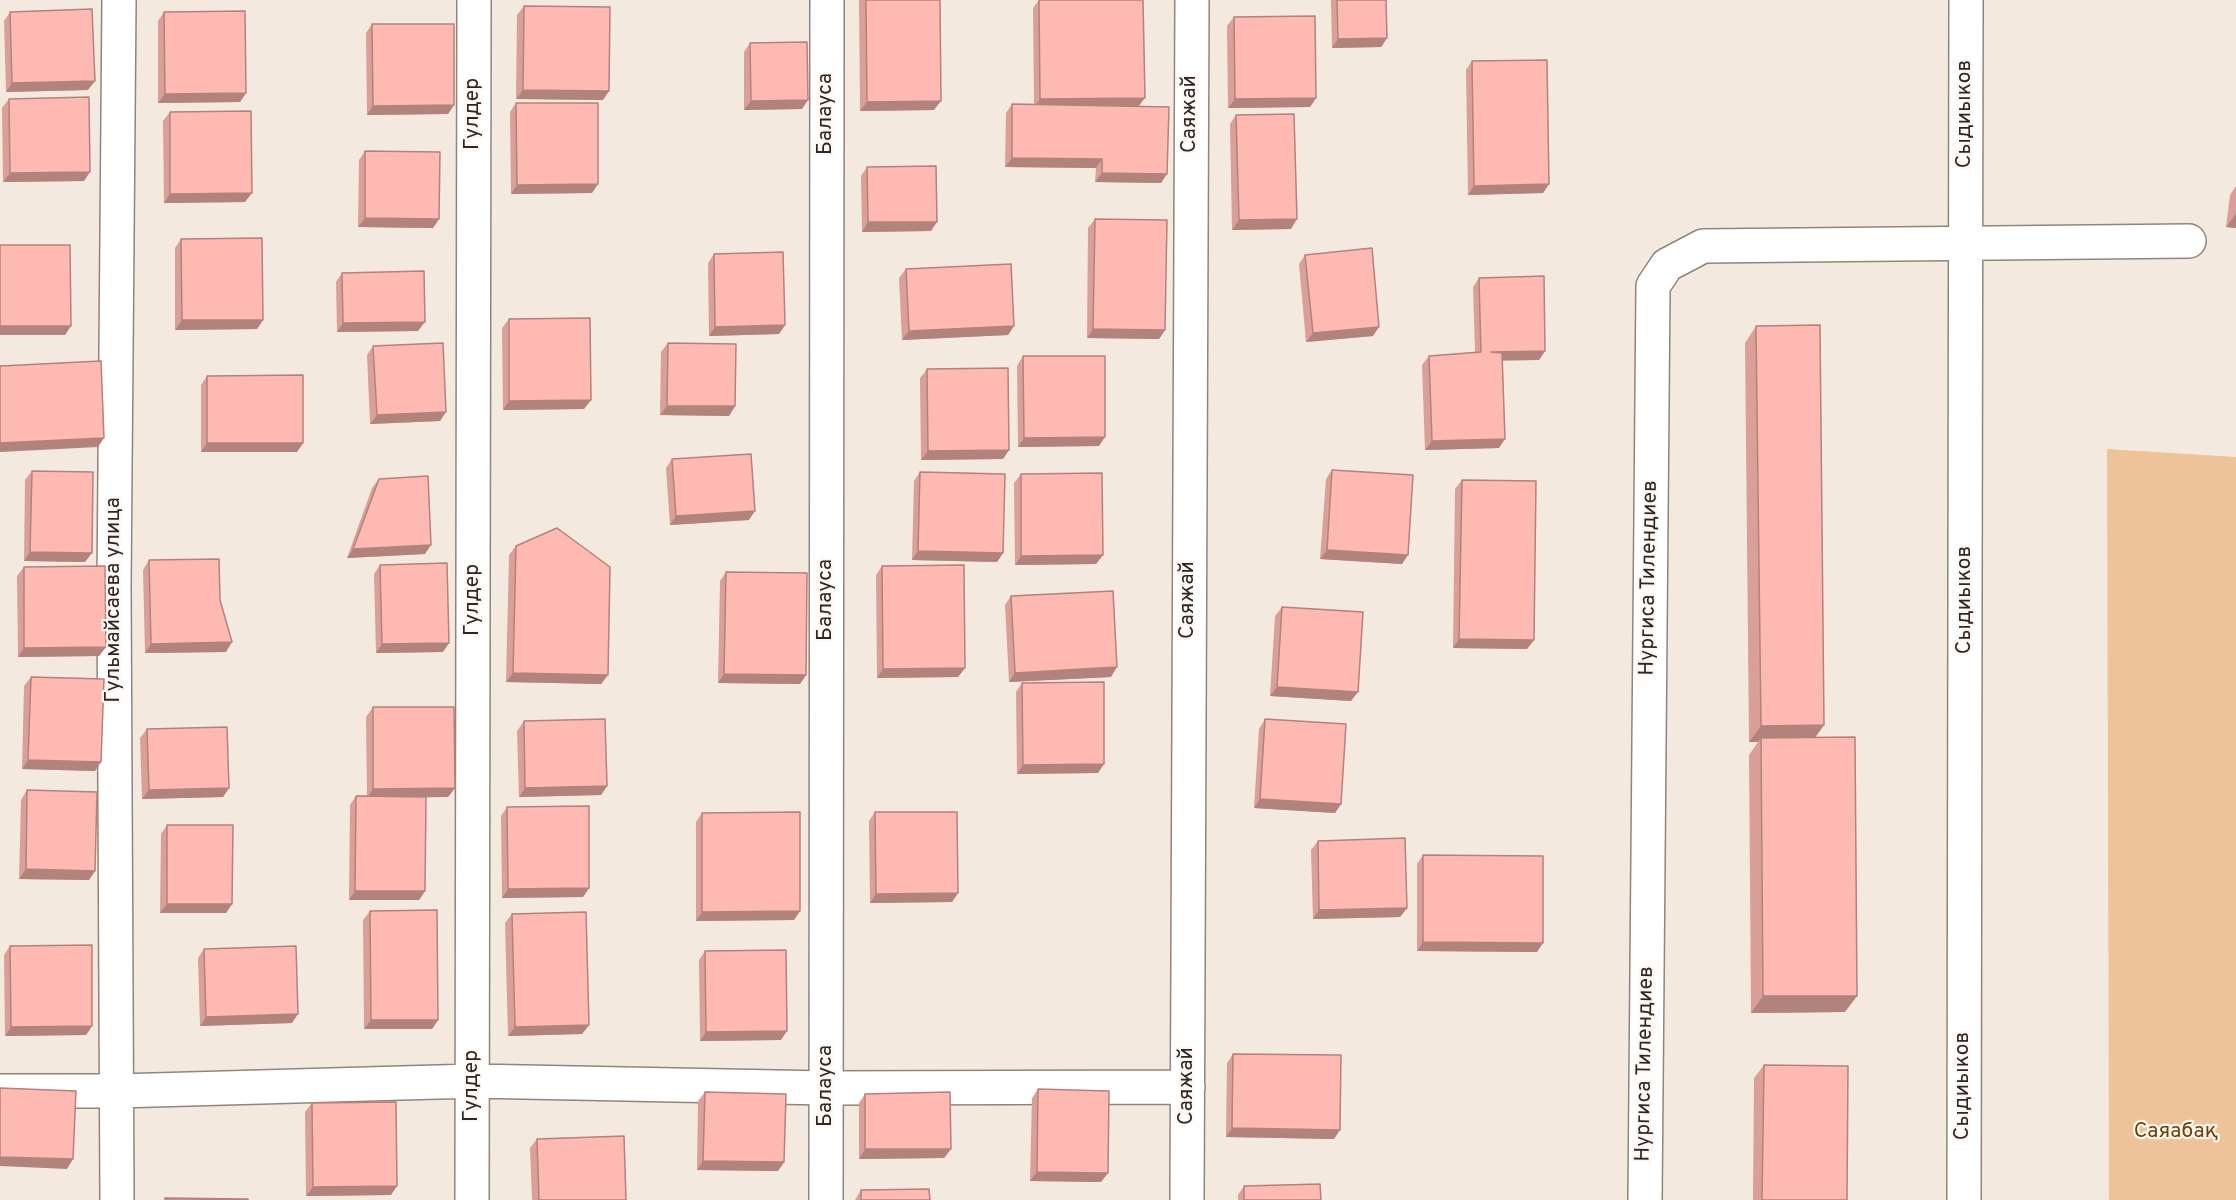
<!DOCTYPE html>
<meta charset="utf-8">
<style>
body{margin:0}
canvas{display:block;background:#f4e9df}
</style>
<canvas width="2236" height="1200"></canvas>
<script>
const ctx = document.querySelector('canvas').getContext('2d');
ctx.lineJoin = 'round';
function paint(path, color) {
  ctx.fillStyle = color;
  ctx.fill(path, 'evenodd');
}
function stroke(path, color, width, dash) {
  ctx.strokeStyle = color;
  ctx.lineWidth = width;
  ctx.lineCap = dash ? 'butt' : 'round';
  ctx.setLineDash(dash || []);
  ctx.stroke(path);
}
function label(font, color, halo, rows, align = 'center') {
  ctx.font = font + ' Overpass,sans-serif';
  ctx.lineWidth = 4.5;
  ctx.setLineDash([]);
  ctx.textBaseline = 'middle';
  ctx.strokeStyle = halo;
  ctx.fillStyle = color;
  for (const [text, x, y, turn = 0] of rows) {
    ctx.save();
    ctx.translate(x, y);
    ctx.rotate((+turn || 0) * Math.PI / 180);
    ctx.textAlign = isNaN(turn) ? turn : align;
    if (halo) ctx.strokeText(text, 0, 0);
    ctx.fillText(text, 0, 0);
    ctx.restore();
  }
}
paint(new Path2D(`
 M2107,449L2236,457V1200H2109Z`), '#efc39a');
const minor = new Path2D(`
 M0,1091H118L473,1081L827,1088L1188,1087
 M117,1200L114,586L119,0
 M472,1200L474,0
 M826,1200L827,0
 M1187,1200L1192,0
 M1645,1200L1653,286L1667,265L1703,246L2189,241
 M1964,1200L1966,0`);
stroke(minor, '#90857c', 36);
stroke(minor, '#fff', 33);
paint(new Path2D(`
 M859,0H940L934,110L860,111Z
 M1039,0H1143L1138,106L1161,183L1095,182L1096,168L1005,167L1006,113L1012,104H1034L1033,8Z
 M1331,0H1386L1387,38L1381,47L1332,48Z
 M524,6L603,100L516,99L517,15Z
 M10,12L88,90L6,92L4,21Z
 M164,12L246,93L240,102L158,103V21Z
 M1234,17L1316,98L1310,107L1228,108L1227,26Z
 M372,24L454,105L448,114L367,115L366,33Z
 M750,43L802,109L744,110V52Z
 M1472,61L1549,184L1543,193L1468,195L1466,70Z
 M9,99L84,181L3,182L2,108Z
 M516,103L592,193L511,194L510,112Z
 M170,112L245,202L164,203L163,121Z
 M1236,115L1291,229L1232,230L1230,124Z
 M365,151L439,219L433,228L358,227L359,160Z
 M867,167L931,231L862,232L861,176Z
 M2236,186V228L2226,227L2230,195Z
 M1095,219L1165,330L1159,339L1087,338L1088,228Z
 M181,239L263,320L257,329L175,330V248Z
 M714,254L785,325L779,334L709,336L708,263Z
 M1305,255L1373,336L1306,342L1299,264Z
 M906,269L1014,326L1008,335L902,340L899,278Z
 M342,273L418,331L337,332L336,282Z
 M1479,278L1545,351L1539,360H1503L1499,448L1425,450L1422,365L1429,356L1475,352L1473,287Z
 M509,319L591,400L584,409L503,410L502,328Z
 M1756,326L1824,725L1815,737L1845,1012L1751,1013L1749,755L1758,742H1749L1745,343Z
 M668,343L735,406L729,416L660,415L661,352Z
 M373,346L440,421L370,424L367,355Z
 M1023,356L1099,446L1018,447L1017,366Z
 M927,369L1009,450L1003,459L921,460L920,378Z
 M207,376L303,443L297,452H201V385Z
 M672,459L749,520L670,525L666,468Z
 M1332,470L1402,564L1320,559L1326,479Z
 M32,471L85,562L24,561L25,480Z
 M920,472L1003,553L997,562L912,560L914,481Z
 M1021,474L1103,555L1096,564L1015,565L1014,483Z
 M379,479L425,554L347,558L372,488Z
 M1462,480L1534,640L1527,649L1453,648L1455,489Z
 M516,546L608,675L601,684L506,682L509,555Z
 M149,560L226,652L145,653L143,570Z
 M380,565L443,652L376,653L374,574Z
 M882,566L965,668L958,677L877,678L876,575Z
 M24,567L106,647L99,656L18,657L17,576Z
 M726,572L806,675L800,684L718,683L720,581Z
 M1011,596L1111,677L1009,682L1005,605Z
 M1282,607L1351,701L1270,696L1275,616Z
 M31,677L95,771L22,769L24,686Z
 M1022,683L1098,773L1017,774L1016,692Z
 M373,707L455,788L448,797H426L425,891L419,900H349L350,805L356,796H367L366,717Z
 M1265,719L1341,804L1335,813L1254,808L1259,729Z
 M524,721L607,786L601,795L519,797L517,731Z
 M147,729L229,788L223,797L142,799L140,738Z
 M27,790L95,871L89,880L19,879L21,800Z
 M507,807L589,888L583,897L502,898L501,816Z
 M875,812L958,893L952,902L870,903L869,821Z
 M702,813L800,911L794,920L696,921V822Z
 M167,825L232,904L226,913H160L161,834Z
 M1318,841L1407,908L1400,917L1313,919L1311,850Z
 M1423,855L1537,952L1417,951V864Z
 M370,911L438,1020L432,1029H364L363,920Z
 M512,914L589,1025L582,1034L508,1036L505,923Z
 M10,946L92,1026L86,1035L5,1036L4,955Z
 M204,949L292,1023L200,1026L198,958Z
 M705,951L781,1040L700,1041L699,960Z
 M1233,1054L1334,1139L1226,1137L1227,1063Z
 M1764,1065L1847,1200H1753L1754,1078Z
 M1038,1089L1101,1182L1030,1181L1032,1098Z
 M705,1092L784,1162L778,1171L697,1170L698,1101Z
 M865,1094L951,1149L944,1158L859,1159V1103Z
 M312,1103L391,1195L306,1196L305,1112Z
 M537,1139L626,1200H532L530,1148Z
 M1244,1186L1321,1200H1238V1195Z
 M861,1190L930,1200H855Z`), '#da9f99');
paint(new Path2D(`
 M1387,38L1381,47L1332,48L1338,39Z
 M95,81L88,90L6,92L12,83Z
 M523,90L609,91L603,100L516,99Z
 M246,93L240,102L158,103L165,94Z
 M1145,98L1138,107L1034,108L1040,99Z
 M1316,98L1310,107L1228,108L1235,99Z
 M808,100L802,109L744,110L751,101Z
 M941,101L934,110L860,111L867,102Z
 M454,105L448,114L367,115L373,106Z
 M1012,158L1102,159L1096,168L1005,167Z
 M90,172L84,181L3,182L10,173Z
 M1102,173L1167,174L1161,183L1095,182Z
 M598,184L592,193L511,194L517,185Z
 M1549,184L1543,193L1468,195L1474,186Z
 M252,193L245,202L164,203L170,194Z
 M2236,214V228L2226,227Z
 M365,218L439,219L433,228L358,227Z
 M1297,219L1291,229L1232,230L1239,220Z
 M868,222H937L931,231L862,232Z
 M182,320H263L257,329L175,330Z
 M425,322L418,331L337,332L343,323Z
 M785,325L779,334L709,336L715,327Z
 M0,326H71L65,335H0Z
 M1014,326L1008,335L902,340L909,331Z
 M1379,327L1373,336L1306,342L1313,333Z
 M1093,329L1165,330L1159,339L1087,338Z
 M1545,351L1539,360L1485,361L1491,352Z
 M591,400L584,409L503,410L509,401Z
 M667,406H735L729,416L660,415Z
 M446,412L440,421L370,424L377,415Z
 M1105,437L1099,446L1018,447L1024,438Z
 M104,438L98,447L0,452V443Z
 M1505,439L1499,448L1425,450L1432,441Z
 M207,443H303L297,452H201Z
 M1009,450L1003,459L921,460L928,451Z
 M755,511L749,520L670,525L676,516Z
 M431,545L425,554L347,558L353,549Z
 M1327,550L1408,555L1402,564L1320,559Z
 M918,551L1003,553L997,562L912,560Z
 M30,552L92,553L85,562L24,561Z
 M1103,555L1096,564L1015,565L1021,556Z
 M1459,639L1534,640L1527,649L1453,648Z
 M232,642L226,652L145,653L151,644Z
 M449,643L443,652L376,653L382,644Z
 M106,647L99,656L18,657L24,648Z
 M1117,667L1111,677L1009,682L1015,673Z
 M965,668L958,677L877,678L883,669Z
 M513,673L608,675L601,684L506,682Z
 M724,674L806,675L800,684L718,683Z
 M1277,687L1358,692L1351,701L1270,696Z
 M1824,725L1812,742L1761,738L1758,742H1749L1761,726Z
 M28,760L101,762L95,771L22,769Z
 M1104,764L1098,773L1017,774L1023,765Z
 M607,786L601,795L519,797L525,788Z
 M229,788L223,797L142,799L149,790Z
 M455,788L448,797L367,798L373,789Z
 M1260,799L1341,804L1335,813L1254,808Z
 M26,869L95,871L89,880L19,879Z
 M589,888L583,897L502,898L508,889Z
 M355,891H425L419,900H349Z
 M958,893L952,902L870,903L876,894Z
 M167,904H232L226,913H160Z
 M1407,908L1400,917L1313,919L1319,910Z
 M800,911L794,920L696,921L702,912Z
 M1423,942L1543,943L1537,952L1417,951Z
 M1763,996H1857L1845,1012L1751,1013Z
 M298,1014L292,1023L200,1026L206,1017Z
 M371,1020H438L432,1029H364Z
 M589,1025L582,1034L508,1036L515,1027Z
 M92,1026L86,1035L5,1036L11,1027Z
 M787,1031L781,1040L700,1041L706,1032Z
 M1232,1128L1340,1130L1334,1139L1226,1137Z
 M865,1149H951L944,1158L859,1159Z
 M0,1157L73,1159L67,1169L0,1166Z
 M703,1161L784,1162L778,1171L697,1170Z
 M1037,1172L1108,1173L1101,1182L1030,1181Z
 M397,1186L391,1195L306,1196L313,1187Z`), '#b2827d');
const building = new Path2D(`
 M866,0H940L941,101L867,102Z
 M1039,0H1143L1145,98L1040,99Z
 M1337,0H1386L1387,38L1338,39Z
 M524,6L610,7L609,91L523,90Z
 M92,9L95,81L12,83L10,12Z
 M245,11L246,93L165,94L164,12Z
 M1315,16L1316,98L1235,99L1234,17Z
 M372,24H454V105L373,106Z
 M807,42L808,100L751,101L750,43Z
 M1547,60L1549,184L1474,186L1472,61Z
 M89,97L90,172L10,173L9,99Z
 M516,103H598V184L517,185Z
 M1012,104L1169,107L1167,174L1102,173V159L1012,158Z
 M251,111L252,193L170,194V112Z
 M1294,114L1297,219L1239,220L1236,115Z
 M365,151L440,152L439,219L365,218Z
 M936,166L937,222H868L867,167Z
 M1095,219L1167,220L1165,330L1093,329Z
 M262,238L263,320H182L181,239Z
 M0,245H70L71,326H0Z
 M1372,248L1379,327L1313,333L1305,255Z
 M783,252L785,325L715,327L714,254Z
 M1011,264L1014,326L909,331L906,269Z
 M424,271L425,322L343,323L342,273Z
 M1544,276L1545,351L1491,352L1502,353L1505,439L1432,441L1429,356L1481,352L1479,278Z
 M590,318L591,400L509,401V319Z
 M1820,325L1824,725L1761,726L1756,326Z
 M443,343L446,412L377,415L373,346Z
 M668,343L736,344L735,406H667Z
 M1023,356H1105V437L1024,438Z
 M101,361L104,438L0,443V366Z
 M1008,368L1009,450L928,451L927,369Z
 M303,375V443H207V376Z
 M751,454L755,511L676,516L672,459Z
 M1332,470L1413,475L1408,555L1327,550Z
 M32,471L93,472L92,553L30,552Z
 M920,472L1005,474L1003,553L918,551Z
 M1102,473L1103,555L1021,556V474Z
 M428,476L431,545L353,549L379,479Z
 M1462,480L1536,481L1534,640L1459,639Z
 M557,528L610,567L608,675L513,673L516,546Z
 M219,559L220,600L232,642L151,644L149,560Z
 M447,563L449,643L382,644L380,565Z
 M964,565L965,668L883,669L882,566Z
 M105,566L106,647L24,648V567Z
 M726,572L807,573L806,675L724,674Z
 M1113,591L1117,667L1015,673L1011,596Z
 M1282,607L1363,612L1358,692L1277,687Z
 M31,677L104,679L101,762L28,760Z
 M1104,682V764L1023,765L1022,683Z
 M373,707H454L455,788L373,789Z
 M605,719L607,786L525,788L524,721Z
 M1265,719L1346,724L1341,804L1260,799Z
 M227,727L229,788L149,790L147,729Z
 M1855,737L1857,996H1763L1761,738Z
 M27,790L97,792L95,871L26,869Z
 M356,796L426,797L425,891H355Z
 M589,806V888L508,889L507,807Z
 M800,812V911L702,912V813Z
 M875,812H957L958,893L876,894Z
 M167,825H233L232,904H167Z
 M1405,838L1407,908L1319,910L1318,841Z
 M1423,855L1543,856V943L1423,942Z
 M437,910L438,1020H371L370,911Z
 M586,912L589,1025L515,1027L512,914Z
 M92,945V1026L11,1027L10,946Z
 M296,946L298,1014L206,1017L204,949Z
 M786,950L787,1031L706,1032L705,951Z
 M1233,1054L1341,1055L1340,1130L1232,1128Z
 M1764,1065L1848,1066L1847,1200H1762Z
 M0,1088L76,1091L73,1159L0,1157Z
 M1038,1089L1109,1091L1108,1173L1037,1172Z
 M705,1092L786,1094L784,1162L703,1161Z
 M950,1092L951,1149H865V1094Z
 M396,1102L397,1186L313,1187L312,1103Z
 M624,1136L626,1200H539L537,1139Z
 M1320,1184L1321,1200H1244V1186Z
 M929,1189L930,1200H861V1190Z
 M165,1198L248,1199V1200H165Z`);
paint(building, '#feb9b2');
stroke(building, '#b2827d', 1.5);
label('21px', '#2c2724', '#fef7f1', [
 ["Гулдер",474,114,-90],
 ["Балауса",827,114,-90],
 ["Саяжай",1191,114,-90],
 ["Сыдиыков",1966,114,-90],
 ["Нургиса Тилендиев",1650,578,-89],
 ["Гульмайсаева улица",115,600,-90],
 ["Гулдер",474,600,-90],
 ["Балауса",827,600,-90],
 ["Саяжай",1189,600,-90],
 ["Сыдиыков",1966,600,-90],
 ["Нургиса Тилендиев",1646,1064,-89],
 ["Гулдер",473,1086,-90],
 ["Балауса",827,1086,-90],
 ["Саяжай",1188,1086,-90],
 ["Сыдиыков",1964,1086,-90]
]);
label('21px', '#6b3f06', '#fef7f1', [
 ["Саяабақ",2176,1133]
]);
</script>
